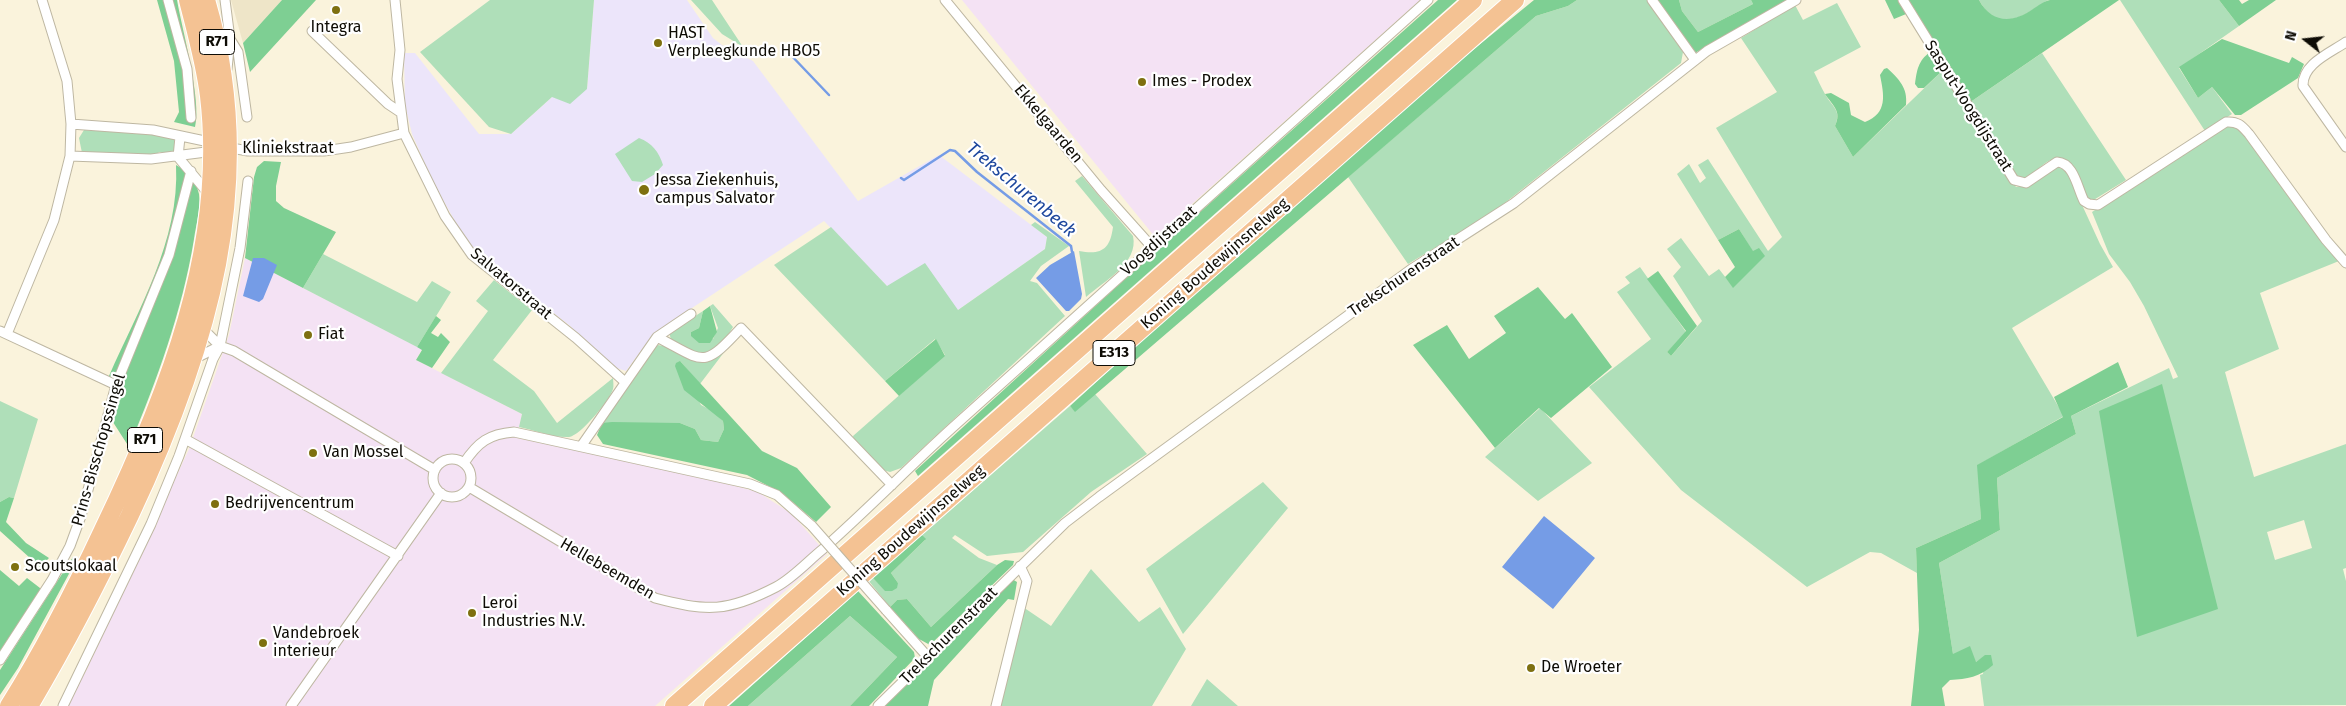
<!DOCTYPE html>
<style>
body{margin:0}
#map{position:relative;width:2346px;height:706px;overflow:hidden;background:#faf3dc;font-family:"Fira Sans",sans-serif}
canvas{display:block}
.north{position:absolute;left:2281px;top:15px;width:50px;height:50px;-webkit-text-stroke:4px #fff;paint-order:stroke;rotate:286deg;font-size:14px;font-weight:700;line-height:20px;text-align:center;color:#0e0c05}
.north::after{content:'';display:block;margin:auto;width:18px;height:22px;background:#0e0c05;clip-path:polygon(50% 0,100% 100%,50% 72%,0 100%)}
</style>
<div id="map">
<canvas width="2346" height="706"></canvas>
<div class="north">N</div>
</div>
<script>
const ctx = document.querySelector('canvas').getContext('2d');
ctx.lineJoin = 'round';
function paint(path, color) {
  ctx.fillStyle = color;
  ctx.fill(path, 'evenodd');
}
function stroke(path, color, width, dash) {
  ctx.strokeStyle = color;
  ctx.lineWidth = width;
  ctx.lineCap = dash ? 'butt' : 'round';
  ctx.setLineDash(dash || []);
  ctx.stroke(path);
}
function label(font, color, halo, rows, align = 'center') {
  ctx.font = font + ' "Fira Sans",sans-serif';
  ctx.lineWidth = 4.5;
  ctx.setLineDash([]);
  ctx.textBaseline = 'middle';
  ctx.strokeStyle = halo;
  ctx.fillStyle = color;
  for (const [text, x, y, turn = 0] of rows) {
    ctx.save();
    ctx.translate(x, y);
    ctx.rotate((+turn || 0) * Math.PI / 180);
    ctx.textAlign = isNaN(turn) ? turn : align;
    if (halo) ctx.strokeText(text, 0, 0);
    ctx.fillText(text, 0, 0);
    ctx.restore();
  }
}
paint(new Path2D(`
 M231,0H282L243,43Z`), '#eee5c8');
paint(new Path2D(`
 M962,0H1420L1155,237Z
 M245,258L422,349L416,360L522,414L517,438L697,476L758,492L792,514L827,554L655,706H67L86,671L189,449L229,335Z`), '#f4e2f4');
paint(new Path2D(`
 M594,0H687L713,38L722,45L753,61L858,201L939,155L1047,237L1045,249L958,310L887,286L824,221L654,333L626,371L613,367L569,325L490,264L467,243L432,180L412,134L405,105L404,53H415L479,134H511L552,97L587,89Z`), '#ece5fa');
paint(new Path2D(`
 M490,0H594L587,89L570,104L552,97L511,134L489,127L420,52Z
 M691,0H712L743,47L722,34Z
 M1577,0H1647L1683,52L1681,63L1491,214L1408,264L1348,177L1536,16L1568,6Z
 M1679,0H1751L1753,4L1698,32L1682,11Z
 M1979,0H2048C2024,16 1998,35 1979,0Z
 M2120,0H2219L2239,26L2179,68L2198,98L2212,87L2232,114L2205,131Z
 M1837,3L1861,47L1814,72C1818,80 1821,87 1825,94C1832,107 1842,110 1835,126L1853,157L1942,71L2016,187L2027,185L2056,167L2066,170L2100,244L2113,267L2012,328L2064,416L1978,465L1981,519L1916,548L1917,573L1881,553L1870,552L1807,587L1681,490L1589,387L1651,339L1617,292L1630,283L1625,277L1640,267L1686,332L1667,352L1671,356L1702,321L1673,276L1681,267L1667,249L1681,238L1709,276L1719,269L1733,287L1743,277L1753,252L1739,229L1718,240L1677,174L1689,164L1700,183L1706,178L1698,165L1708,159L1768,251L1782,237L1716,128L1777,92L1741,38L1795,5L1803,20Z
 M2042,53L2126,180L2092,201L2086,197L2070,163C2047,146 2036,182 2017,178L1969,103Z
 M2228,126L2239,128L2339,261L2260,293L2279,349L2225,372L2254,477L2346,444V568L2343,569L2346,581V705L1984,706L1980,675L1983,674L1985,656L1976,662L1953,654L1939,563L2000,530L1997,478L2076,434L2071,416L2169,368L2173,379L2178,377L2144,306L2130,282L2109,254L2092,212ZM2304,520L2312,548L2275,560L2267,532Z
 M84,130L162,134L175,139L174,152H159L155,157L82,153L79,138Z
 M639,138C652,143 659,152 663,165L655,174L642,182L632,181L615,154Z
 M1082,176L1133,236C1139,263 1104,281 1086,297L1079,251C1101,255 1110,250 1113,227L1075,181Z
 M1035,222L1069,246L1041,266L1030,281L1037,283L1065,316L901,468L890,472L883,470L854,442L853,436L945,355L935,339L885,381L774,265L831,227L887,286L925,263L958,310L1045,249L1047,237L1031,225Z
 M323,254L417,302L432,281L451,292L417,347L303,288Z
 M494,280L532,310L493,360L534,391L557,423L613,378C613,381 614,386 613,389C610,400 580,436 569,437C554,438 534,430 519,427L522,414L441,373L488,311L476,301Z
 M713,304L733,327L725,340L712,353L695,354L671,339L669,333L703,311L699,328L691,332L713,339L718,328L710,306Z
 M658,345C692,351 694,375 728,347L700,384L680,361L701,405L713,411L723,421L724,429L718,442L701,440L695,429L680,423H602L633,380L653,348Z
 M1095,394L1147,454L1091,492L1023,552L987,556L955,535L952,538L979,558L997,565L931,627L907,599L897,600L890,607L868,580L872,577L886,591L898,583L891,573L925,540L922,535L1070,406L1075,411Z
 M0,401L38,419L14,498L9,497L0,502Z
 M1540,408L1592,463L1538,501L1485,457Z
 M1263,482L1288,508L1183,634L1146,569Z
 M1091,569L1139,622L1160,607L1186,649L1152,706H999L1023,607L1051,626Z
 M850,616L897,657L850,706H748Z
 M1207,679L1238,706H1191Z`), '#afdfb9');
paint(new Path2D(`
 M157,0H177C182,29 202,101 195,127L174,122L179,112L174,61Z
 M282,0H316L250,72L243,43Z
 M1438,0H1457L918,476L915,471L1125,279Z
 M1534,0H1577L1568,6L1536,16L1075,412L1070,406L1184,302L1446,72Z
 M1655,0H1679L1682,11L1698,32L1753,4L1751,0H1787L1695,53Z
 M1885,0H1979C1992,24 2013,23 2033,9C2038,6 2044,1 2050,0C2072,0 2097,0 2119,0L1969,103L1911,12L1894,19Z
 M2219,0H2239L2242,4L2249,0H2276L2239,26Z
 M2222,39L2289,63L2292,57L2304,64L2298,78L2241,115H2235L2212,87L2198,98L2179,67Z
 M1930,52L1942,71L1924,88H1918L1915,84C1917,70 1918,61 1930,52Z
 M1887,68C1899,79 1908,88 1906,105L1853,157L1835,126C1842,111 1833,106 1825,94L1831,93L1849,103L1851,115L1865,122C1888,113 1884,95 1880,75L1884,69Z
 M264,161L281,162L276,186V201L284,208L336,232L303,288L245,258L254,177L257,167Z
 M176,165C188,171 196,181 199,194C201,208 196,225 194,239C182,312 157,380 129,447L111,419L122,382L109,376C138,310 180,240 176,165Z
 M1739,229L1753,251L1759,248L1765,256L1733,288L1725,277L1735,267L1718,240Z
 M1658,271L1697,326L1671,356L1667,352L1686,331L1647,279Z
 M1538,287L1565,319L1572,313L1612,367L1551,418L1539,408L1495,448L1413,345L1447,325L1469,359L1506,333L1494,316Z
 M710,306L717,332L710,343H699L691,336V332L699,328L703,311Z
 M436,316L441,320L431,333L438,337L441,333L450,342L432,368L416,360L422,350L417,347Z
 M936,339L945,356L899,396L885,381Z
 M680,361L762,451L797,468L831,507L816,522L782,493L747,475L603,444L597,435L602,423L612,422L680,423L695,429L701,440L718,442L724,429L723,421L684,390L675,366L676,363Z
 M2118,362L2128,387L2071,416L2076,434L1997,478L2000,530L1939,563L1953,654L1970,646L1976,662L1985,655H1991L1993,665C1980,677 1967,679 1950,680L1942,688L1945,706H1911L1919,630L1916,548L1981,519L1977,465L2063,417L2054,397Z
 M2162,384L2218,609L2137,637L2099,411Z
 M9,497L14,498L6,522L26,543L49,558L40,567L0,531V502Z
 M922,535L926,539L891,573L898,583L897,588L892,591H885L872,577Z
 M73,557L77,559L18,668L0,695V670Z
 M1005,560L1014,561L1013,565L930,645L919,639L890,607L897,600L907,599L931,627L997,565Z
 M0,570L19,586L27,578L40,588V591L0,651Z
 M1012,579L1017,582L1014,600L1008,599L934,680L928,706H882Z
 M858,591L914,652L915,658L869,706H850L897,657L850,616L748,706H729Z`), '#7ecf93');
paint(new Path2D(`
 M1074,251L1082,294L1081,299L1069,311H1066L1036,278L1050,265Z
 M253,258H264L277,265L263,299L259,302L243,296Z
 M1544,516L1595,558L1553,609L1502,567Z`), '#759ce6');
stroke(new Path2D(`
 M788,52L829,95
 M901,178L904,180L950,150L955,151L977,172L1071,246L1072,252`), '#759ce6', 2.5);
const street = new Path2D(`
 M168,0L187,69L191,118
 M225,0L230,39L227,69
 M395,0L400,50L397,79L404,133L445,216L472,255L576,338L625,382
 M945,0L1101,190L1152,247
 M1652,0L1695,60
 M1903,0L2014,180L2026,183L2057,162C2074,163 2077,187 2084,201L2089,204L2098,205L2226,122C2238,121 2242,126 2249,134L2326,240L2346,263
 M312,31L388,104L400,112
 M230,39L238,52L247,117
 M2346,42C2330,53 2302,64 2303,86L2346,147
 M71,124L153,130L214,143
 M180,137L178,157L208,193
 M226,147L248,151H324L351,147L404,133
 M70,156L151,159L214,151
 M203,329L220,346L234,351L435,470
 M0,331L116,385
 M7,334L54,220L70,156L71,124L67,81L42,0
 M657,337C705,362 702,370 741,328L892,485
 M194,359L220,346
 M185,439L398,556
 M582,445L657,337L691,314
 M433 478a19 19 0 1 1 38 0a19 19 0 1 1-38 0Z
 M464,463C478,442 489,434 514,432L750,484L777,495L812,526
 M469,487L655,598C707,612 728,612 776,587C793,578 808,561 823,549C867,510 908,468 952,428C1110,285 1270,143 1428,0
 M886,610L927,656
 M0,660L52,580L70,546L81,516L116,385L169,255L191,171
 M63,706L151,524L179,456L213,359L220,346L240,248L248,181
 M291,706L441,493
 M878,706L1065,523L1099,497L1413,268L1514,203L1707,51L1796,0
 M996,706L1027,581L1020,566`);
const highway = new Path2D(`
 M9,706C44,650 75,590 103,530C167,397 227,246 209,96C205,63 196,32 188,0
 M29,706C66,644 99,580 130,515C207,351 260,180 206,0
 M674,706L1473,0
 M713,706L1515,0`);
stroke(street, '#beb7a2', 11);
stroke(highway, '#fff', 20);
stroke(street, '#fff', 9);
stroke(highway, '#f4c293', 18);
const streetBridge = new Path2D(`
 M812,526L886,610`);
stroke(streetBridge, '#beb7a2', 11, []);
stroke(streetBridge, '#fff', 9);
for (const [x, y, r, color] of [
 [336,10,5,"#7e7010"],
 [658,43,5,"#7e7010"],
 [1142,82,5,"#7e7010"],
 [644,190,6,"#7e7010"],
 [308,335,5,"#7e7010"],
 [313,453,5,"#7e7010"],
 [215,504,5,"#7e7010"],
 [15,567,5,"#7e7010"],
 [472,613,5,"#7e7010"],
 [263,643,5,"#7e7010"],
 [1531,668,5,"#7e7010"]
]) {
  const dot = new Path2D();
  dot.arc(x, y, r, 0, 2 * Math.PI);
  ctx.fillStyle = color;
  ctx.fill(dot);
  stroke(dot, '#fff', 2);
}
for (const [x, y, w] of [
 [217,42,35],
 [1114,353,42],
 [145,440,35]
]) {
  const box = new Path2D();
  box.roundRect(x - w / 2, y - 12.5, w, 25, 4);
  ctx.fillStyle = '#fff';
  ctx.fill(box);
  stroke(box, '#0e0c05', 1);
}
label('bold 15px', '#0e0c05', null, [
 ["R71",217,42],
 ["E313",1114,353],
 ["R71",145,440]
]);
label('16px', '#0e0c05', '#fff', [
 ["Integra",336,28,"center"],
 ["HAST",668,34],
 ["Verpleegkunde HBO5",668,52],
 ["Imes - Prodex",1152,82],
 ["Jessa Ziekenhuis,",655,181],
 ["campus Salvator",655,199],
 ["Fiat",318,335],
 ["Van Mossel",323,453],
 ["Bedrijvencentrum",225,504],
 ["Scoutslokaal",25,567],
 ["Leroi",482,604],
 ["Industries N.V.",482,622],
 ["Vandebroek",273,634],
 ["interieur",273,652],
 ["De Wroeter",1541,668]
], 'left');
label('16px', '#0e0c05', '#fff', [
 ["Sasput-Voogdijstraat",1968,106,58],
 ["Ekkelgaarden",1048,124,50],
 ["Kliniekstraat",288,149],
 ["Voogdijstraat",1159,241,-42],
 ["Koning Boudewijnsnelweg",1215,264,-41],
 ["Trekschurenstraat",1404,277,-34],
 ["Salvatorstraat",511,284,40],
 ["Prins-Bisschopssingel",99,450,-74],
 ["Koning Boudewijnsnelweg",911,531,-41],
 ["Hellebeemden",607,569,30],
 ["Trekschurenstraat",949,636,-45]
]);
label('italic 18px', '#1d479d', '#fff', [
 ["Trekschurenbeek",1021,190,40]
]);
</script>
